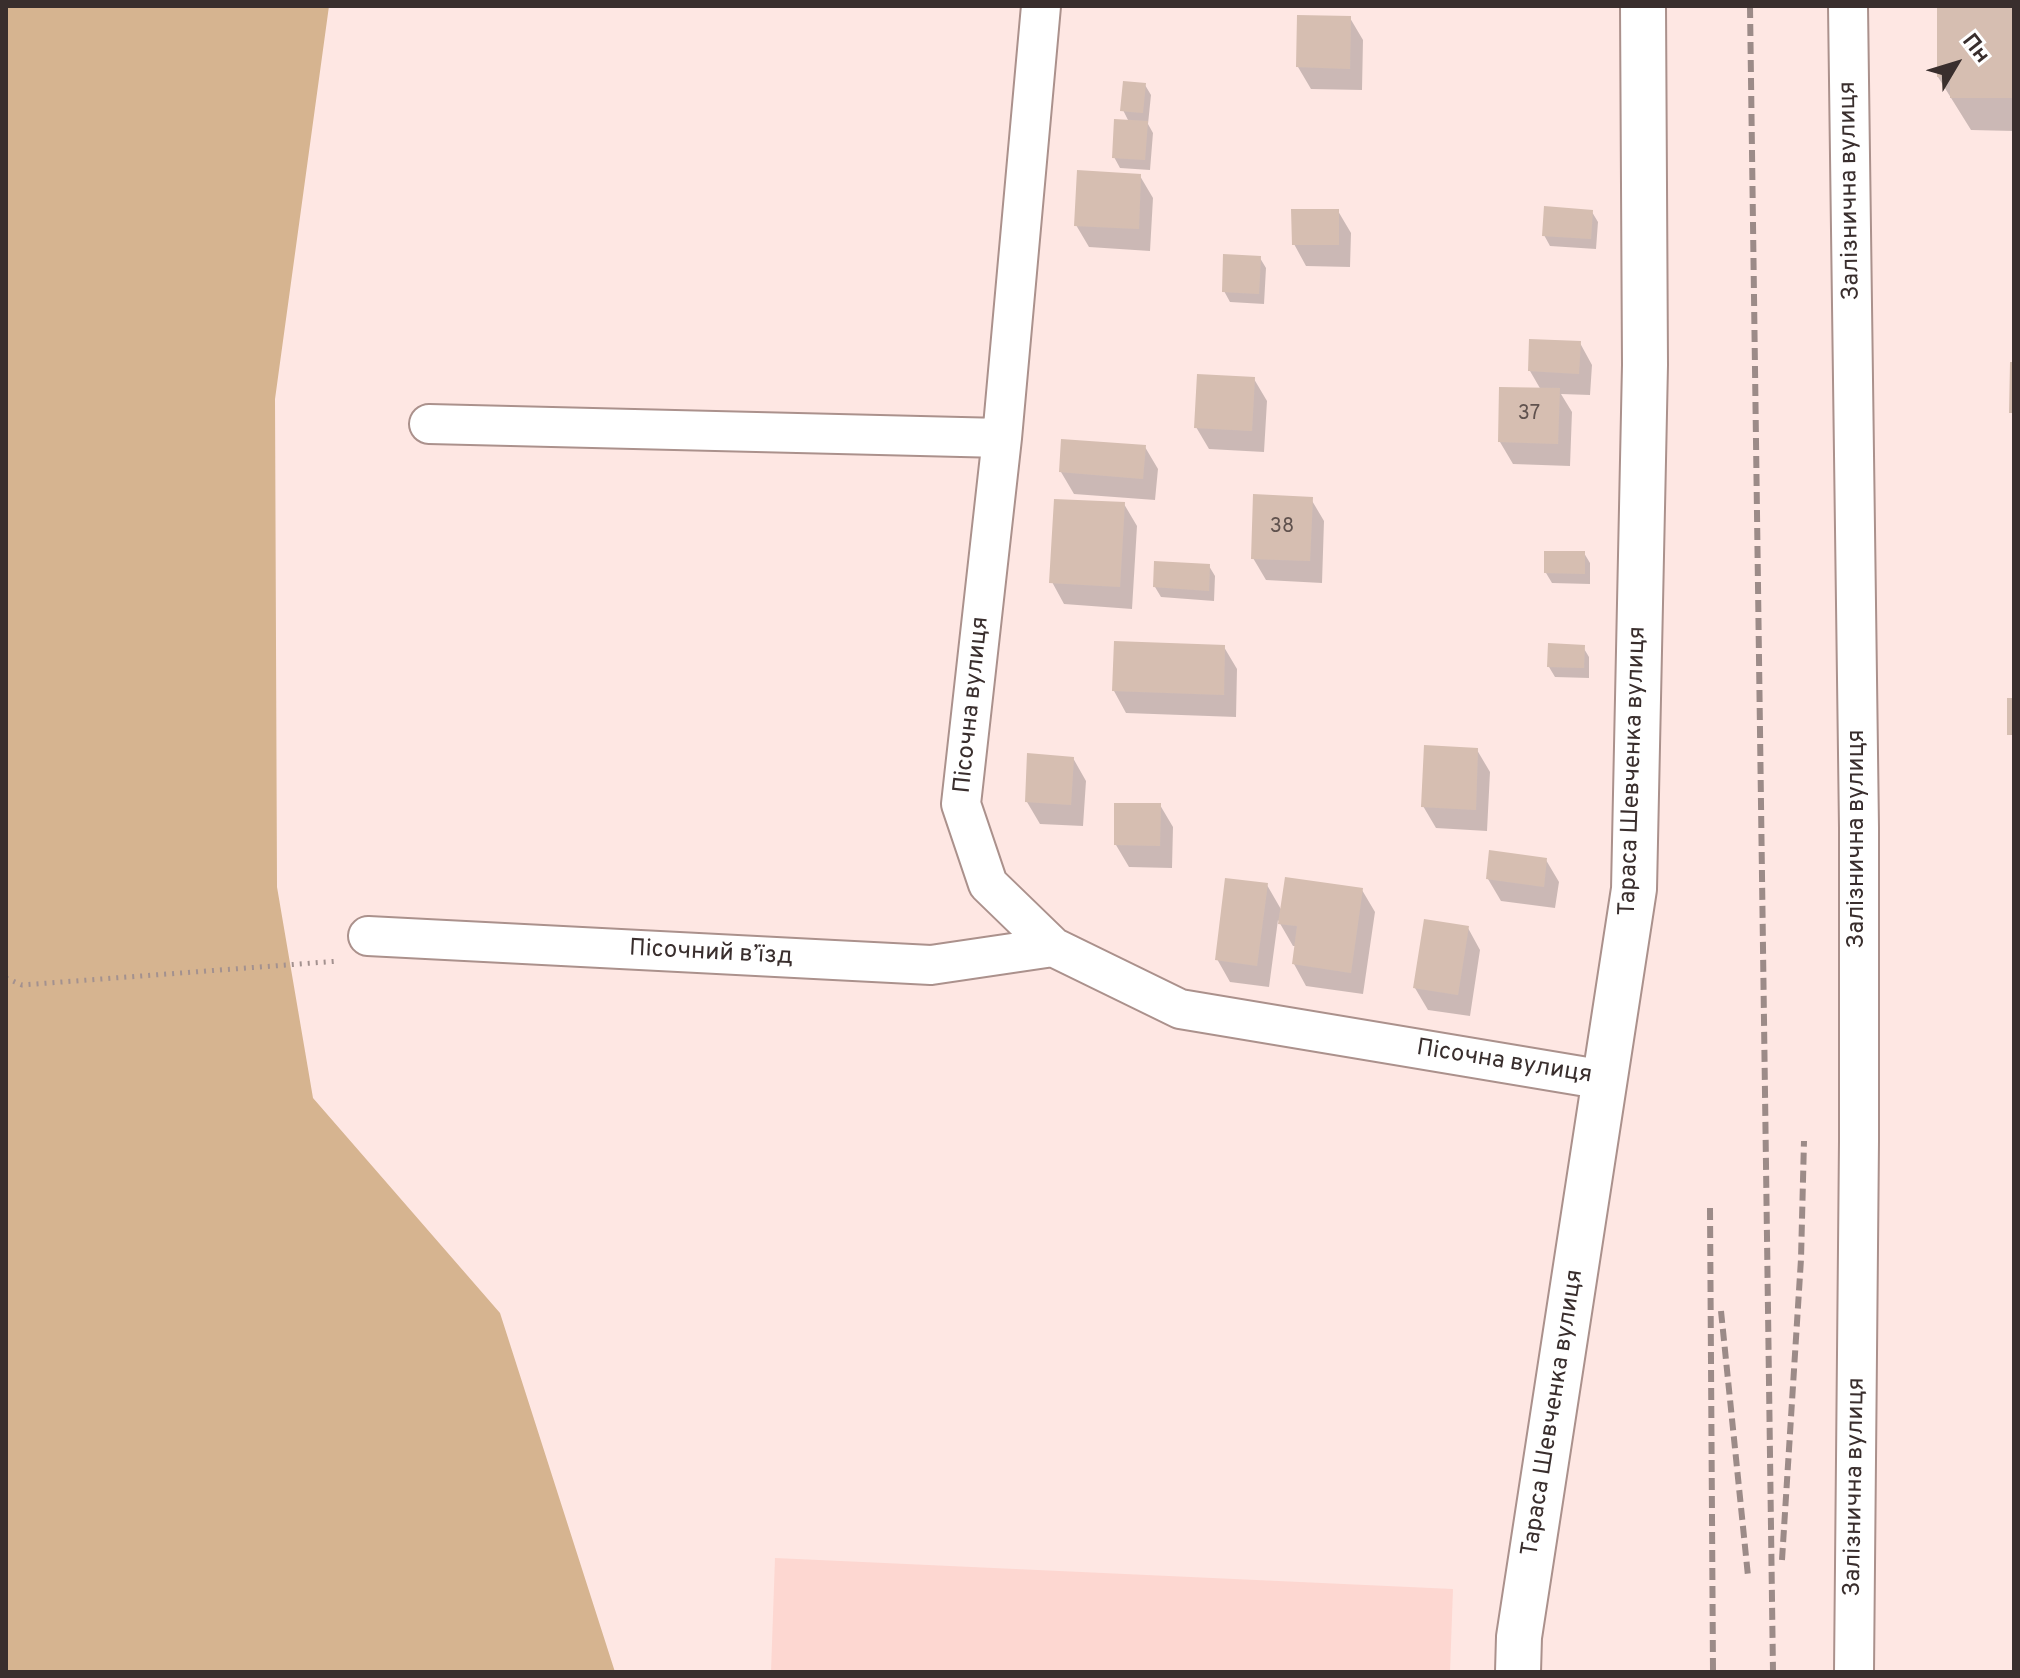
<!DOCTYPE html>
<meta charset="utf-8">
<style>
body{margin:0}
#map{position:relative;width:2020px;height:1678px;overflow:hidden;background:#fee7e3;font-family:Overpass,sans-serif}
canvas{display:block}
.frame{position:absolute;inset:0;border:8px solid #392e2d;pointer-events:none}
.north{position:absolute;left:1916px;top:24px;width:80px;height:80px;-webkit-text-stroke:6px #fff;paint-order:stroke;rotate:52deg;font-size:22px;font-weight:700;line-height:32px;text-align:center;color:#392e2d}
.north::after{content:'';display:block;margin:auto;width:28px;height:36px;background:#392e2d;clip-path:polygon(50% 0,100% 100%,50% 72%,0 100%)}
</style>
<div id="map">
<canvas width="2020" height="1678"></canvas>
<div class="frame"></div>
<div class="north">Пн</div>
</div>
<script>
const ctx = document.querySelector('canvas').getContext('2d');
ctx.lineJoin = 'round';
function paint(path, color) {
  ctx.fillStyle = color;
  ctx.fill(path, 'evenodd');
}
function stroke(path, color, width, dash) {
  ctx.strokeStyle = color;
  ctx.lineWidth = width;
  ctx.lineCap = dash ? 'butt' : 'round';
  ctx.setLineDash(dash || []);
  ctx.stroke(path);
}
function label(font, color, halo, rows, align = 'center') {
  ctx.font = font + ' Overpass,sans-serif';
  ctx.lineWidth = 8;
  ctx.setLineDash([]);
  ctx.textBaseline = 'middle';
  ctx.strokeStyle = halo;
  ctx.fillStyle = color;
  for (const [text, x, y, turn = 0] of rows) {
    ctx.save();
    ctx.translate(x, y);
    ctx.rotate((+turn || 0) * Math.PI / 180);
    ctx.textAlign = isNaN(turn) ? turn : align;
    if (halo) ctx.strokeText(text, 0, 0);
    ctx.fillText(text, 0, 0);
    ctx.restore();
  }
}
paint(new Path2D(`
 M775,1558L1453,1589L1450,1672H771Z`), '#fdd7d1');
paint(new Path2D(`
 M6,6H329L275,399L277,887L313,1098L500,1313L615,1672H6Z`), '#d6b490');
paint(new Path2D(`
 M2014,10V131L1971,130L1938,77Z
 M1350,18L1363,40L1362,90L1311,89L1298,67Z
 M1145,85L1151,95L1148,124L1153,133L1150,170L1120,168L1114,157L1129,122L1123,110Z
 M1140,176L1153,198L1150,251L1089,247L1076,225Z
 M1338,211L1351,233L1350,267L1306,266L1294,244Z
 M1592,212L1598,222L1596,249L1550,246L1544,235Z
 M1260,258L1266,268L1264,304L1230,302L1224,291Z
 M1580,343L1592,365L1590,395L1561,394L1572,412L1570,466L1513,464L1500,442L1541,390L1530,371Z
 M1254,379L1267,401L1264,452L1209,449L1196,427Z
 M1145,447L1158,469L1155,500L1074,494L1061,472Z
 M1311,499L1324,521L1322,583L1266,580L1253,558Z
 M1124,504L1137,526L1132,609L1064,604L1052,582Z
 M1584,553L1590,563V584L1552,583L1546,573Z
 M1209,566L1215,576L1214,601L1161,597L1155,587Z
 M1224,647L1237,669L1236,717L1126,713L1114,691Z
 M1583,647L1589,657V678L1555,677L1549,667Z
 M1477,750L1490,772L1487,831L1436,828L1423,806Z
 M1073,758L1086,781L1083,826L1040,824L1027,802Z
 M1160,805L1173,827L1172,868L1129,867L1116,845Z
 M1546,860L1559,882L1555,908L1501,901L1488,879Z
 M1267,885L1282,911L1362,890L1375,912L1363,994L1306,986L1294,964L1296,946H1293L1278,920L1269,987L1230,982L1217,959Z
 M1468,928L1480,950L1470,1016L1428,1010L1415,988Z`), '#0003');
paint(new Path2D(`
 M1937,7L2014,8V98H1950V77H1937Z
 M1297,15L1351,16L1350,69L1296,67Z
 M1123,81L1146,83L1143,113L1120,111Z
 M1114,119L1148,121L1145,160L1112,158Z
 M1077,170L1141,174L1139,229L1074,226Z
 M1544,206L1593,210L1591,239L1542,236Z
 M1291,209H1339V245H1292Z
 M1223,254L1261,256L1259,294L1222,292Z
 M1529,339L1581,341L1579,374L1528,371Z
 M2010,362H2014V413H2009Z
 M1197,374L1255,377L1252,431L1194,428Z
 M1499,387L1560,388L1558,444L1498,442Z
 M1061,439L1146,445L1143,479L1059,472Z
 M1253,494L1313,497L1310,561L1251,559Z
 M1054,499L1125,502L1120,587L1049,583Z
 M1544,551H1585V574L1544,573Z
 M1154,561L1210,564L1209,591L1153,587Z
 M1114,641L1225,645L1224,695L1112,691Z
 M1548,643L1585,645L1584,668L1547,667Z
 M2007,698H2014V735H2007Z
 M1424,745L1478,748L1476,810L1421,807Z
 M1027,753L1074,757L1071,805L1025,802Z
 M1114,803H1161L1160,846L1114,845Z
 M1489,850L1547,858L1544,887L1486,879Z
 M1285,877L1363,888L1351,973L1292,964L1297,926L1278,924Z
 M1225,878L1268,883L1257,966L1215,960Z
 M1424,919L1469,926L1458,995L1413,988Z`), '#d6beb1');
const street = new Path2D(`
 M1041,6L1002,438L961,804L988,884L1053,947L1180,1009L1605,1080
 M1848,6L1859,828V1141L1854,1672
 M429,424L1002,438
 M368,936L931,965L1053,947`);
const secondary = new Path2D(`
 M1518,1672L1519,1637L1634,889L1645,365L1643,6`);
stroke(street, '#ab918c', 42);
stroke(secondary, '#ab918c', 48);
stroke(new Path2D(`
 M6,978L22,985L339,961`), '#a3918f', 5, [2, 6]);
stroke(street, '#fff', 38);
stroke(secondary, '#fff', 44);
stroke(new Path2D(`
 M1750,6L1773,1672
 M1710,1208L1713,1672
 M1721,1311L1748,1576
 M1782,1560L1801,1259L1804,1141`), '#9c8b88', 6, [12, 6]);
label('20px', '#60524e', null, [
 ["37",1529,415],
 ["38",1282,528]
]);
label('24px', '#392e2d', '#fff', [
 ["Залізнична вулиця",1851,191,-91],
 ["Пісочна вулиця",973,705,-84],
 ["Тараса Шевченка вулиця",1634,771,-88],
 ["Залізнична вулиця",1858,839,-90],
 ["Пісочний в’їзд",711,954,3],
 ["Пісочна вулиця",1504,1063,9],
 ["Тараса Шевченка вулиця",1554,1413,-81],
 ["Залізнична вулиця",1856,1487,-89]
]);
</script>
